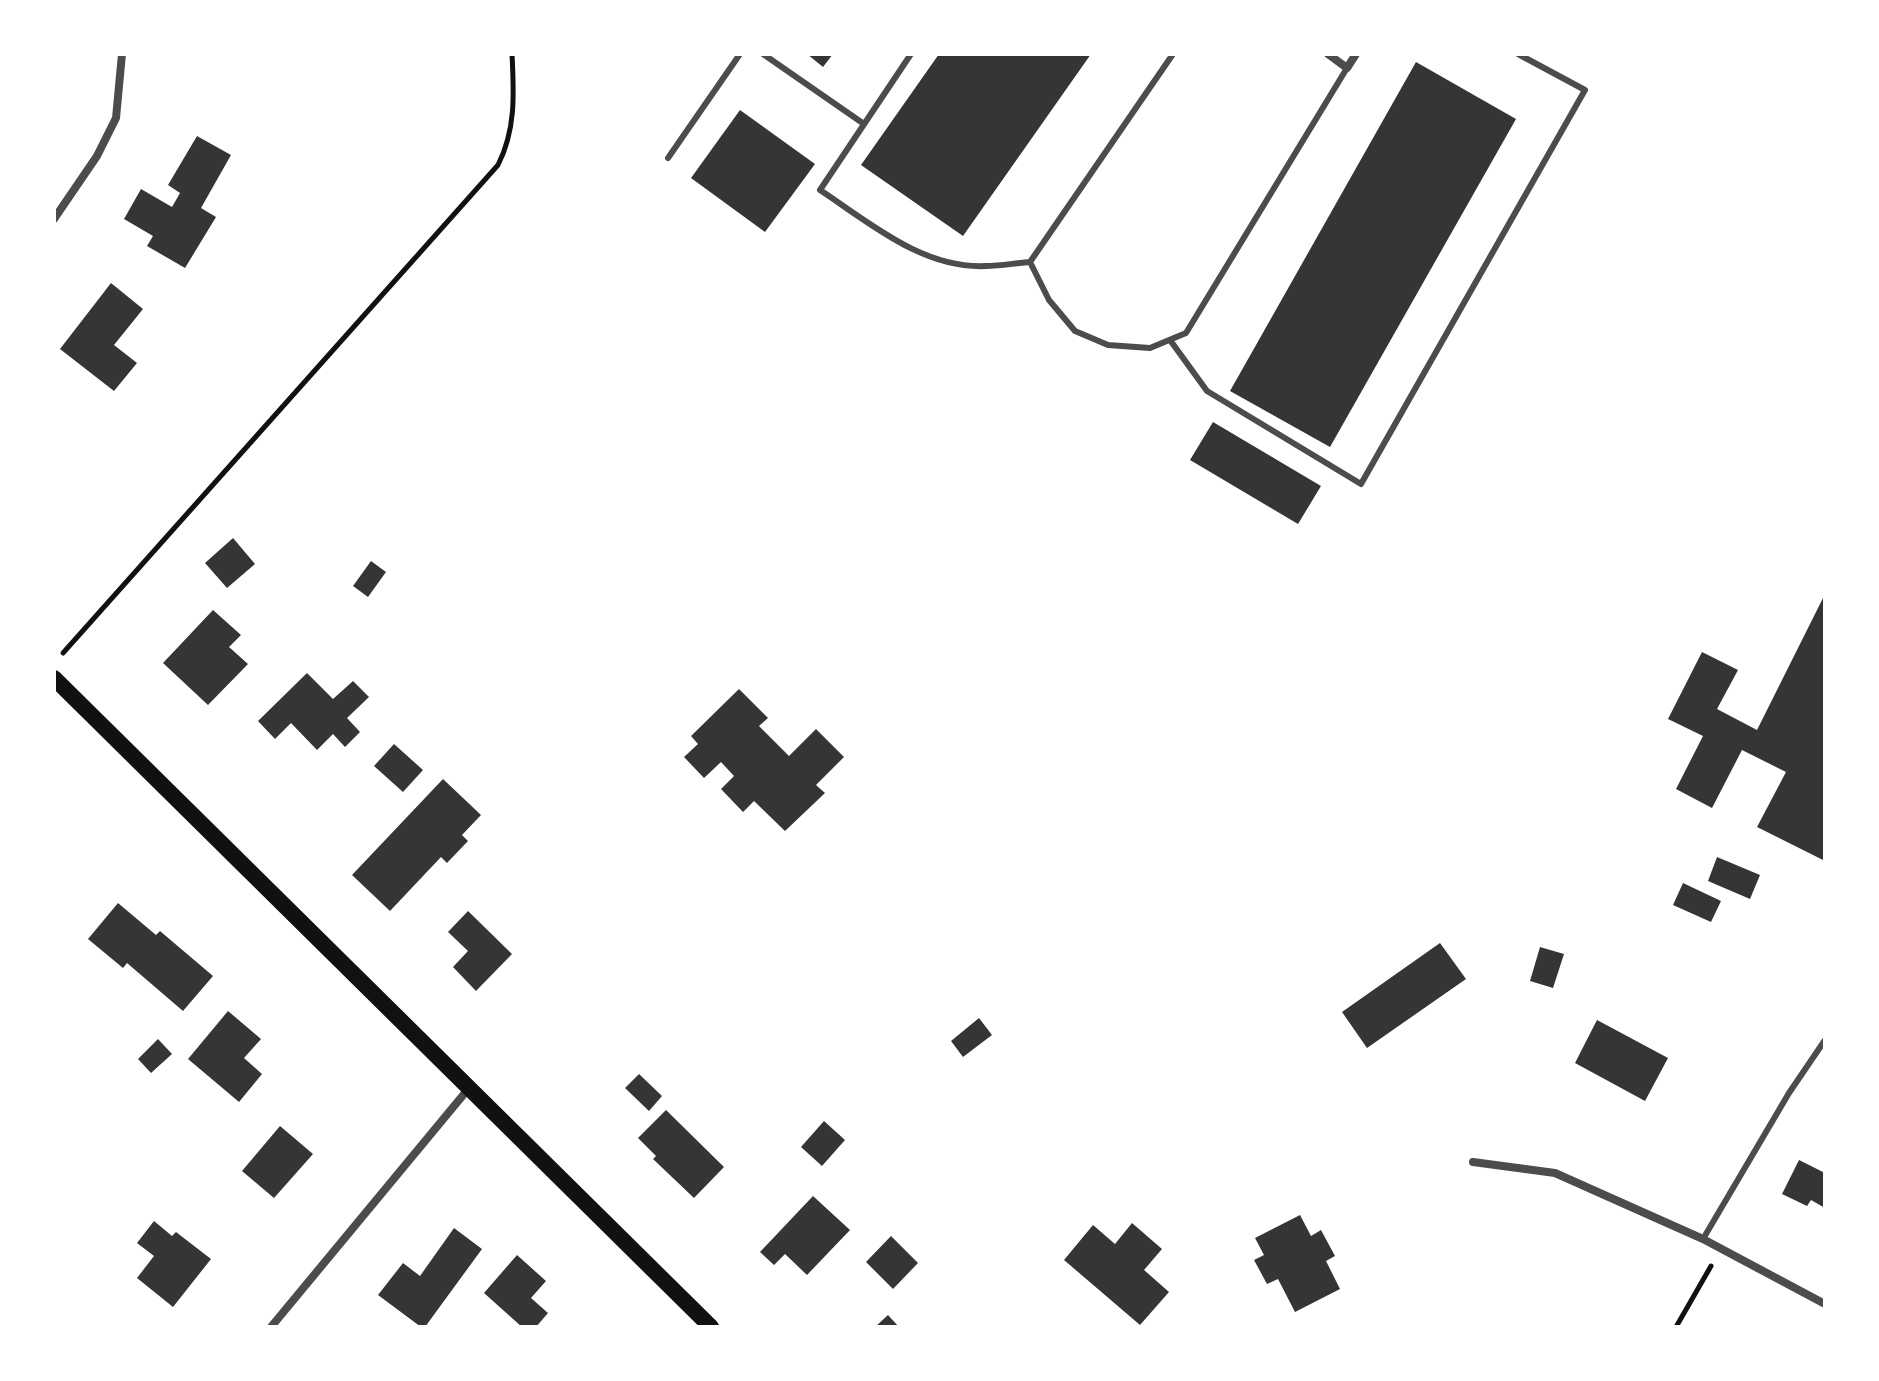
<!DOCTYPE html>
<style>
body{margin:0}
#map{position:relative;width:1879px;height:1381px;overflow:hidden;background:#fff;font-family:Montserrat,sans-serif}
canvas{display:block}
.frame{position:absolute;inset:0;border:56px solid #fff;pointer-events:none}
</style>
<div id="map">
<canvas width="1879" height="1381"></canvas>
<div class="frame"></div>
</div>
<script>
const ctx = document.querySelector('canvas').getContext('2d');
ctx.lineJoin = 'round';
function paint(path, color) {
  ctx.fillStyle = color;
  ctx.fill(path, 'evenodd');
}
function stroke(path, color, width, dash) {
  ctx.strokeStyle = color;
  ctx.lineWidth = width;
  ctx.lineCap = dash ? 'butt' : 'round';
  ctx.setLineDash(dash || []);
  ctx.stroke(path);
}
paint(new Path2D(`
 M807,54H833L823,67Z
 M939,54H1091L963,236L861,165Z
 M1416,62L1516,119L1330,447L1230,391Z
 M740,110L815,164L765,232L691,178Z
 M197,136L231,155L201,208L216,217L185,268L147,246L153,236L124,219L141,189L172,207L180,193L168,185Z
 M111,283L143,309L114,345L137,363L114,391L60,349Z
 M1213,422L1321,486L1298,524L1190,460Z
 M233,538L255,564L227,588L205,563Z
 M371,561L386,572L368,597L353,586Z
 M1825,594V861L1757,827L1786,772L1742,750L1712,808L1676,789L1703,736L1668,719L1702,652L1738,670L1717,709L1757,730Z
 M213,610L241,635L229,647L248,664L208,705L163,663Z
 M307,673L333,699L353,681L369,697L347,718L360,732L345,747L333,734L317,750L291,723L275,739L258,721Z
 M739,689L768,718L759,726L789,756L816,729L844,757L816,785L825,793L785,831L754,801L743,812L721,789L734,776L721,762L704,778L684,757L698,744L691,736Z
 M394,744L423,770L403,792L374,766Z
 M443,779L481,815L462,835L468,841L447,863L441,857L390,911L352,875Z
 M1717,857L1760,875L1750,899L1708,881Z
 M1683,883L1721,901L1711,922L1673,905Z
 M118,903L156,935L160,931L213,976L183,1011L127,963L123,968L88,939Z
 M468,911L512,954L476,991L453,967L468,951L448,932Z
 M1440,943L1466,979L1367,1048L1342,1012Z
 M1540,947L1564,954L1553,988L1530,981Z
 M228,1011L261,1039L244,1058L262,1074L239,1102L188,1059Z
 M979,1018L992,1035L963,1057L951,1041Z
 M1597,1020L1668,1058L1645,1101L1575,1063Z
 M158,1039L172,1054L151,1073L138,1059Z
 M639,1074L662,1096L649,1111L625,1088Z
 M666,1110L724,1167L694,1198L653,1159L656,1156L638,1138Z
 M824,1121L845,1140L822,1166L801,1147Z
 M280,1126L313,1154L274,1198L242,1171Z
 M1799,1160L1825,1173V1208L1811,1200L1807,1206L1782,1194Z
 M813,1196L850,1230L807,1275L785,1254L774,1265L760,1252Z
 M1300,1215L1311,1236L1321,1230L1335,1256L1326,1261L1340,1289L1295,1312L1278,1279L1267,1284L1254,1260L1264,1255L1255,1238Z
 M154,1221L172,1236L176,1232L211,1259L173,1307L137,1278L154,1256L137,1243Z
 M1132,1223L1162,1249L1144,1270L1169,1292L1140,1325L1064,1260L1093,1225L1115,1244Z
 M454,1228L482,1249L425,1327H421L378,1295L403,1263L420,1276Z
 M891,1236L918,1263L893,1289L866,1262Z
 M517,1255L546,1281L531,1298L548,1313L536,1327H522L484,1293Z
 M888,1315L899,1327H875Z`), '#353535');
stroke(new Path2D(`
 M63,653L498,165C516,129 514,94 512,54
 M1676,1327L1711,1266`), '#111', 5);
stroke(new Path2D(`
 M763,54L864,124
 M911,54L820,190C870,223 923,269 986,266C1001,266 1015,263 1030,262L1049,300L1075,331L1108,345L1150,348L1186,333L1347,68
 M668,158L740,54
 M1030,262L1173,54
 M1170,340L1207,391L1361,484L1585,90L1518,54
 M1703,1239L1789,1093L1825,1040`), '#4c4c4c', 6);
stroke(new Path2D(`
 M1328,54L1347,68L1356,54
 M54,219L97,156L116,118L122,54
 M1473,1162L1555,1173L1703,1239L1825,1304
 M271,1327L469,1088`), '#4c4c4c', 8);
stroke(new Path2D(`
 M54,678L711,1327`), '#111', 16);
</script>
